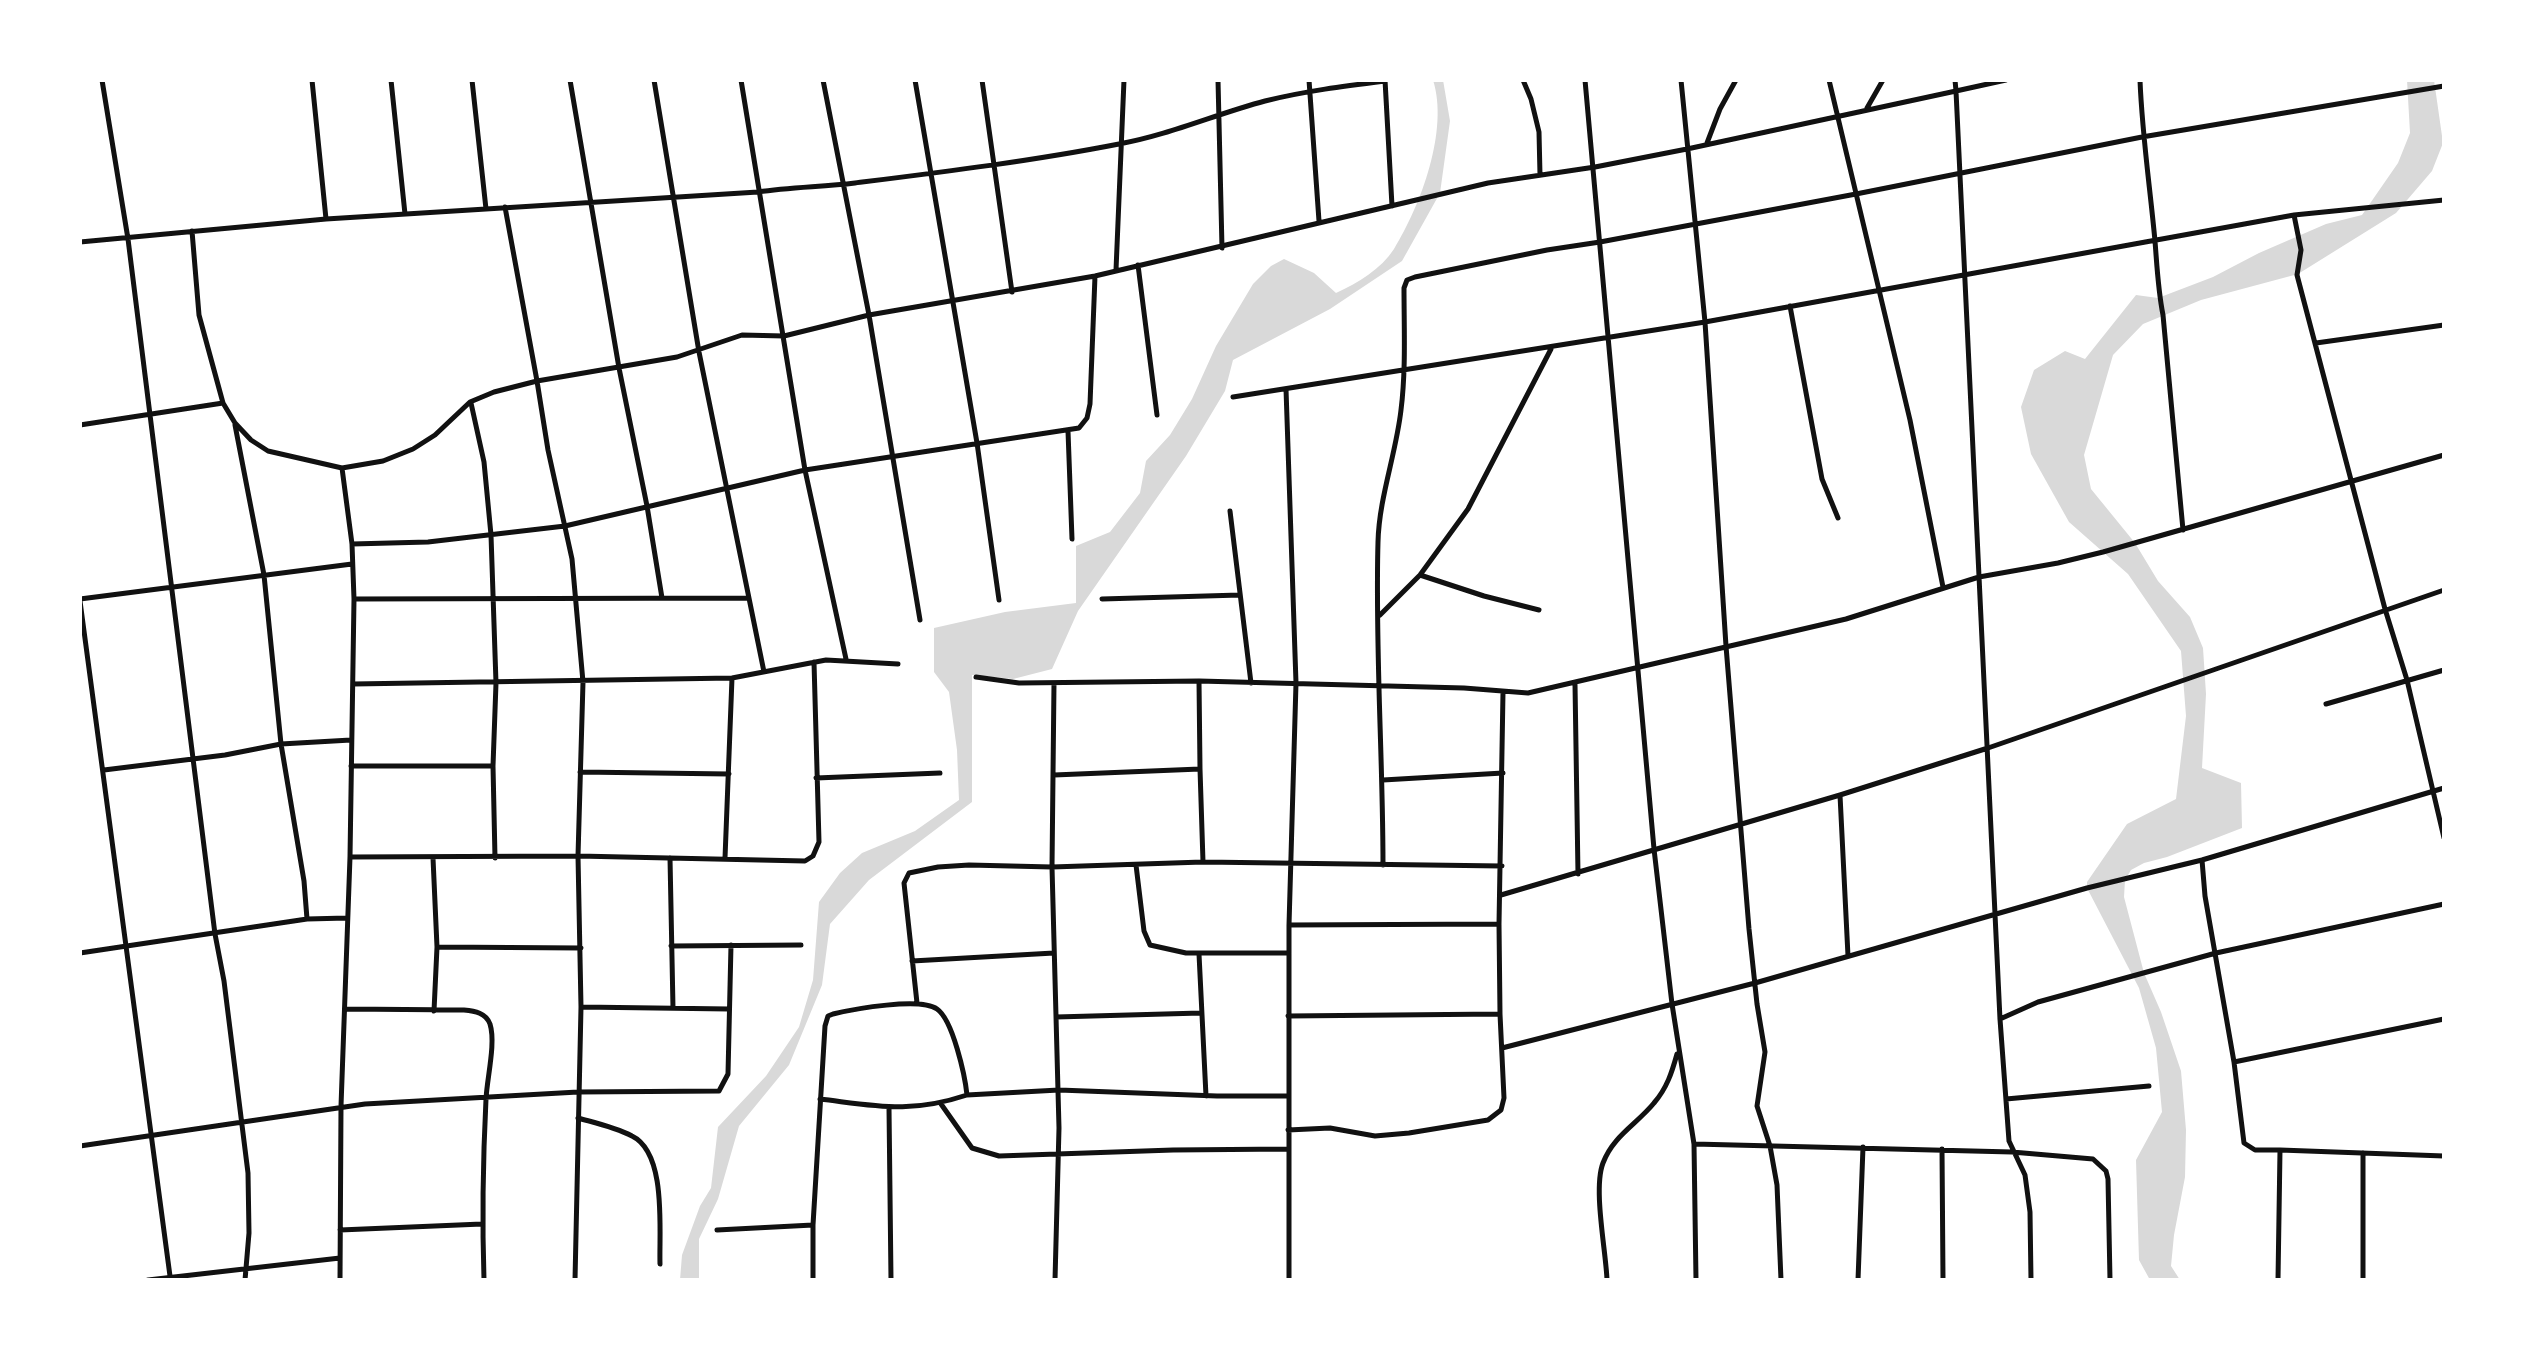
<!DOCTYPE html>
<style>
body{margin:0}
#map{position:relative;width:2524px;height:1360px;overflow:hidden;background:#fff;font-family:Bitter,serif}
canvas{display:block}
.frame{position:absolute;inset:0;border:82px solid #fff;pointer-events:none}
</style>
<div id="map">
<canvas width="2524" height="1360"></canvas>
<div class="frame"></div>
</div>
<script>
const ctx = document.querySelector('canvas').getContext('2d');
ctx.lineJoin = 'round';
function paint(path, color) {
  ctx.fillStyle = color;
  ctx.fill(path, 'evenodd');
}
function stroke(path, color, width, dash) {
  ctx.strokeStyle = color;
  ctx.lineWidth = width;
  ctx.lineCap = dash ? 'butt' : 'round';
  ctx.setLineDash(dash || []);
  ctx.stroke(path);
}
paint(new Path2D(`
 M1433,80H1443L1450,121L1440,193L1402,261L1330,309L1233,360L1225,391L1186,456L1078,611L1052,669L1013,679L972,675V802L869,880L830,924L822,985L789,1065L739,1126L718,1199L699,1239V1280H680L682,1255L700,1206L711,1188L718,1127L766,1076L799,1027L813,980L819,902L840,873L862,853L915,831L959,800L957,750L949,692L934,672V628L1005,612L1076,603V546L1110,532L1140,493L1146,461L1170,435L1192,399L1216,346L1253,284L1271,266L1284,259L1314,273L1336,293C1358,283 1381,269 1394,249C1421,205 1449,130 1433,80Z
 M2407,80H2434L2443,143L2432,171L2396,213L2298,274L2201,300L2143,324L2113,355L2084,455L2091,489L2135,543L2158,581L2190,617L2203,648L2206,694L2202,768L2241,783L2242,828L2167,857L2144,863L2131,870L2125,880L2124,897L2144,973L2161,1012L2181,1071L2186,1130L2185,1177L2174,1235L2171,1266L2180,1280H2150L2139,1260L2136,1160L2162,1112L2156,1048L2139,988L2087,888V882L2127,824L2176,799L2186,716L2181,651L2128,574L2069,522L2031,454L2021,407L2034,370L2065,351L2085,359L2136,295L2158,298L2213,277L2259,253L2326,224L2362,215L2398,163L2410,133Z`), '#d9d9d9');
stroke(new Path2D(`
 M102,80L128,239L215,934L224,981L248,1173L249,1233L245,1280
 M312,80L326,219
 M391,80L405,214
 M472,80L486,209
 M570,80L619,368L647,506L662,598
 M654,80L699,352L764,672
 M741,80L805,470L846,659
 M823,80L869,315L920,620
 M915,80L977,443L999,600
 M982,80L1012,292
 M1218,80L1222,248
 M1309,80L1319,221
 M1385,80L1392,206
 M1523,80L1531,99L1539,132L1540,175
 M1585,80L1654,849L1672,1004L1694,1144L1696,1280
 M1681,80L1705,322L1726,646L1749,929L1757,1004L1765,1052L1757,1106L1770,1146L1777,1185L1781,1280
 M1829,80L1910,420L1943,587
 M2006,80L1956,91L2000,1019L2009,1141L2025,1175L2030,1212L2031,1280
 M2140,80C2142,134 2150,187 2155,241C2157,266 2158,290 2163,315L2183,530
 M1867,108L1883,80
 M1707,143L1720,109L1736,80
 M505,207L537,381L677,357L742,335L784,336L869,315L1095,276L1488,183L1595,167L1687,149L1956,91L1955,80
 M2294,215L2301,250L2297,275L2385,609L2407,680L2444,838
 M192,231L199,315L223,403L235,423L251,440L268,451L342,468L383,461L413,449L435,435L470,402L494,392L537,381L548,450L572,559L583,682L578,856L581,1007L575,1280
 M80,242L326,219L758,192C790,187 822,187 855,183C943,172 1032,161 1119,144C1169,135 1216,114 1265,101C1305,91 1345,86 1385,81
 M1138,265L1157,415
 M1116,270L1124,80
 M1790,306L1822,479L1838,518
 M2316,343L2444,325
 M1286,389L1296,683L1289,925V1280
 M1233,397L1705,322L2294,215L2444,200
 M471,403L484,462L491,535L496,683L493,766L495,858
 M80,425L223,403
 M235,425L264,575L281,744L304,881L307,919
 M1068,431L1072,539
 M1230,511L1251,683
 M352,544L428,542L565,526L805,470L1079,428L1087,418L1090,404L1095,276
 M1420,575L1484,596L1539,610
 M80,599L352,564
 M354,599L748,598
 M1102,599L1240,595
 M80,601L170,1276
 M1380,615L1420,575L1468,509L1551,349
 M976,677L1019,683L1199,681L1464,688L1528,693L1846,619L1979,577L2058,563L2103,552L2444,455
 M1199,681L1200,769
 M1054,683L1052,867L1059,1128L1055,1280
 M353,684L732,678L826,660L898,664
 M1575,684L1578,874
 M2326,704L2444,670
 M351,766H493
 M104,770L225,755L281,744L351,740
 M580,772L729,774
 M1054,775L1200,769L1203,862
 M816,778L940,773
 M1383,780L1503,773
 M1840,795L1848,956
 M350,857L578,856L805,861L813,856L819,842L814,662
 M433,858L437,947L434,1011
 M670,858L673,1008
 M725,858L732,678
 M2202,860L2205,896L2234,1062
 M1136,865L1144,931L1150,945L1186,953H1289
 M1383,865C1383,757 1375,650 1378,542C1379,498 1396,454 1401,410C1406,370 1404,329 1404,288L1407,280L1415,277L1547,250L1600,242L1856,194L2142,137L2444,86
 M1501,895L1840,795L1988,748L2444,590
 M1289,925L1499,924
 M671,946L801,945
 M437,947L581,948
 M80,953L307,919L347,918
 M1199,954L1206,1096
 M912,961L1054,953
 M917,1003L904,883L909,873L938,867L969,865L1052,867L1203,862L1502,866
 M581,1007L729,1009
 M345,1009L464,1010C475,1011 486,1013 490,1024C496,1043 487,1078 486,1099C483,1159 482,1220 484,1280
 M1288,1016L1500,1014
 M1056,1017L1201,1013
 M2000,1019L2038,1002L2216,953L2444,904
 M1502,1048L1755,983L2087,888L2202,860L2444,788
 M820,1099C878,1106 910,1114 967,1095
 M2006,1099L2149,1086
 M941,1104L972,1148L999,1156L1173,1150L1288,1149
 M889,1108L891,1280
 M578,1118C596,1123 615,1127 632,1136C667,1153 659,1230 660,1264
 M1288,1130L1330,1128L1375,1136L1409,1133L1488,1120L1501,1110L1504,1098L1500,1014L1499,924L1503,692
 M1694,1144L2012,1152L2093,1159L2106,1171L2108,1179L2110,1280
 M80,1146L365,1104L578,1092L719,1091L728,1074L731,945
 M1942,1149L1943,1280
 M2280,1150H2255L2244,1143L2234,1062L2444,1019
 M2363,1153V1280
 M340,1230L482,1224
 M717,1230L813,1225
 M148,1280L340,1258
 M340,1280L341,1106L350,857L354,599L352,544L342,468
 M813,1280V1225L825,1026L828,1016L833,1014C854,1009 920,997 937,1009C953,1020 965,1076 967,1095L1059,1090L1217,1096H1288
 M1607,1280C1606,1251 1593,1189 1603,1163C1613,1136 1637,1124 1654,1103C1667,1088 1672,1072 1677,1054
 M1858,1280L1863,1147
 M2278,1280L2280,1150L2444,1156`), '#111', 5);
</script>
